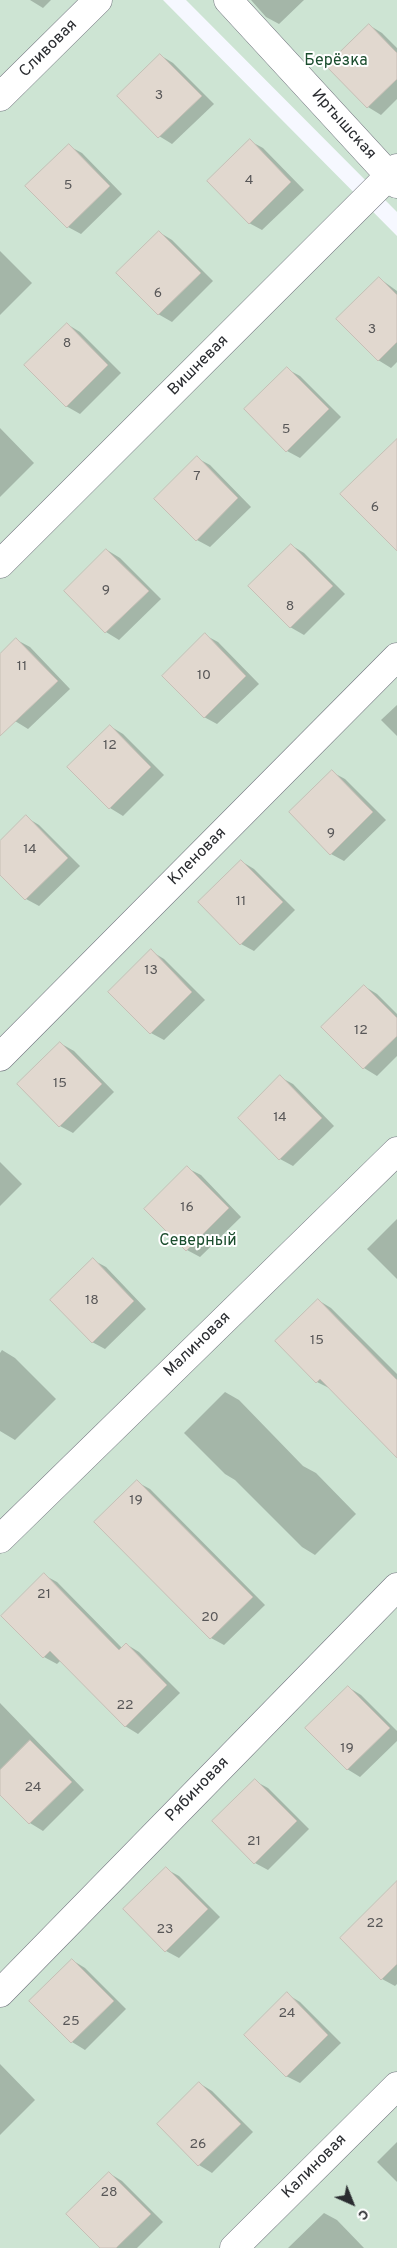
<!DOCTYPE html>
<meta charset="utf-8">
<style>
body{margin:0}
#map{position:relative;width:397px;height:2248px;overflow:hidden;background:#f6f8ff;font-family:Overpass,sans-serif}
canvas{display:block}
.north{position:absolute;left:327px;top:2178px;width:50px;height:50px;-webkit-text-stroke:4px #fff;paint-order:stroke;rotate:136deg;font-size:14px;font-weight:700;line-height:20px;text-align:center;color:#2a2c30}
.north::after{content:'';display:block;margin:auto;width:18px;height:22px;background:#2a2c30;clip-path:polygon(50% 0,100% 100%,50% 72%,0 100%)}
</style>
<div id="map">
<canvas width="397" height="2248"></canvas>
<div class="north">С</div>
</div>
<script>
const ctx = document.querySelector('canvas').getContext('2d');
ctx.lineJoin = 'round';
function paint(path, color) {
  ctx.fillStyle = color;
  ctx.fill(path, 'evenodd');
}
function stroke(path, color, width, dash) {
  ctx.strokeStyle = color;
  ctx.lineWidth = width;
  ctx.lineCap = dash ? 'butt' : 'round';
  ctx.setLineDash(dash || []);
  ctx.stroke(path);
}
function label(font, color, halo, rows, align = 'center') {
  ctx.font = font + ' Overpass,sans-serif';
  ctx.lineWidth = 4;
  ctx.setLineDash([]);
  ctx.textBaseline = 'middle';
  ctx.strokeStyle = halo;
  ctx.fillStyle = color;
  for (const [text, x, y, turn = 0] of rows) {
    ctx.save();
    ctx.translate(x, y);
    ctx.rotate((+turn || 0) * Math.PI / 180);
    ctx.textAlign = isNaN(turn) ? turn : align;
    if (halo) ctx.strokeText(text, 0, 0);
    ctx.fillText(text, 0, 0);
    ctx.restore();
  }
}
paint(new Path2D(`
 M0,0H163L397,236V2248H0Z
 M186,0H397V212Z`), '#cde4d3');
paint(new Path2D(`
 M30,0H51L43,8Z
 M251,0H304L279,24L266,17Z
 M369,25L382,33L397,48V99L381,115L368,107L327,66Z
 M160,55L173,63L214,104L172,144L159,136Z
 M250,141L263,148L304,190L262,230L249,223Z
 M69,146L82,153L122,194L81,234L68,227Z
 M159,232L172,240L213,281L172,322L158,314Z
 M0,251L32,283L0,315Z
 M379,278L397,291V362L391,368L378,360Z
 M67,324L80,332L121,373L80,414L66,406Z
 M287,369L300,376L341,417L300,458L287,451Z
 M0,428L34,463L0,497Z
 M197,458L210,465L251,507L210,547L197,540Z
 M291,545L304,553L345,594L304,635L290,627Z
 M107,550L120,558L161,599L119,640L106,632Z
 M205,635L218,642L259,684L217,724L204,717Z
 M17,640L30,647L70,689L28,729L15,721L0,706V656Z
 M397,705V736L381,720Z
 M110,726L123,734L164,775L123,816L110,808Z
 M332,772L345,779L386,820L344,861L331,854Z
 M26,817L39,825L80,866L39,906L26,899L0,873V843Z
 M241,861L254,869L295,910L254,951L241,944Z
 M151,951L164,959L205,1000L164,1040L151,1033Z
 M364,986L377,994L397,1014V1056L377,1076L364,1068Z
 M60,1043L74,1051L114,1092L73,1133L60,1126Z
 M280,1077L293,1084L334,1126L293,1166L280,1159Z
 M0,1162L22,1184L0,1206Z
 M187,1168L201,1175L241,1217L200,1257L187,1250Z
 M397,1219V1279L367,1249Z
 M93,1260L106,1267L146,1309L105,1349L92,1342Z
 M318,1300L331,1308L397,1374V1456L331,1389L317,1382L276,1341Z
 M2,1350L15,1358L56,1399L15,1440L0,1431V1353Z
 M225,1392L239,1400L303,1466L316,1473L356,1514L315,1555L302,1547L235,1480L225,1474L184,1433Z
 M137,1482L150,1489L265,1605L224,1645L211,1638Z
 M44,1575L57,1582L122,1648L126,1644L139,1652L180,1693L138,1734L125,1726L61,1660L57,1664L44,1657Z
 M348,1687L361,1695L397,1731V1741L360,1777L347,1769Z
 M0,1703L84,1790L43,1831L30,1823L0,1793Z
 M255,1781L268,1788L309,1829L268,1870L255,1863Z
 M166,1869L179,1876L220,1917L179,1958L166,1951Z
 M397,1906V1984L395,1986L382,1979Z
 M72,1960L85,1968L126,2009L85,2050L72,2042Z
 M287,1994L300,2002L341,2043L300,2083L286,2076Z
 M0,2064L35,2100L0,2135Z
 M199,2083L212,2091L253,2132L212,2173L199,2165L158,2124Z
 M397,2142V2182L377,2162Z
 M109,2173L122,2181L163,2222L137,2248H101Z
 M324,2213L337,2220L364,2248H288Z`), '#0003');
const building = new Path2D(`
 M369,24L397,53V79L367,108L326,66Z
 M160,54L202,96L158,138L117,96Z
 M250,139L291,182L249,224L207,181Z
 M69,144L110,186L67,228L25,186Z
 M159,231L201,273L158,315L116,273Z
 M379,277L397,295V342L378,361L336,319Z
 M67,323L108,365L66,407L24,365Z
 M287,367L329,409L286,452L244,409Z
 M397,439V551L340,494Z
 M197,456L238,498L196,541L154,499Z
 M291,544L333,586L290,628L248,586Z
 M106,549L149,591L105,633L64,591Z
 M205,633L246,676L204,718L162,676Z
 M16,638L58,681L0,736V654Z
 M110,725L151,767L109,809L67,767Z
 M332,770L373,812L330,855L289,812Z
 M26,815L68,858L25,900L0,875V841Z
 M241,860L283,902L240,945L198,902Z
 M151,949L192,992L150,1034L108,992Z
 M364,985L397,1018V1036L363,1069L321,1027Z
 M60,1042L102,1084L59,1127L17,1084Z
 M280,1075L322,1118L279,1160L238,1118Z
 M187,1166L229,1208L186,1251L144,1209Z
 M93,1258L134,1301L92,1343L50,1300Z
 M318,1299L397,1380V1458L320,1379L316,1383L275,1341Z
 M137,1480L253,1597L210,1639L94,1522Z
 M44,1573L119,1650L126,1643L167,1685L125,1727L50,1651L43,1658L1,1616Z
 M348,1686L390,1728L347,1770L305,1728Z
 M30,1740L72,1782L29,1824L0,1795V1770Z
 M255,1779L297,1821L254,1864L212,1821Z
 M166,1867L208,1909L165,1952L123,1909Z
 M397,1881V1964L381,1980L340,1938Z
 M72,1959L114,2001L71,2043L29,2001Z
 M287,1992L328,2035L286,2077L244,2035Z
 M199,2082L241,2124L198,2166L157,2124Z
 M109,2172L151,2214L116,2248H100L66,2214Z`);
paint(building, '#e1d8cf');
stroke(building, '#c7bfb6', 1);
const minor = new Path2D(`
 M228,0L397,184
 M0,97L98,0
 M0,564L397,168
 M0,1057L397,657
 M0,1539L397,1151
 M0,1993L397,1587
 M234,2248L397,2086`);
stroke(minor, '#71737e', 29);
stroke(minor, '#fff', 28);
label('14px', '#585758', null, [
 ["3",159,96],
 ["4",249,181],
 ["5",68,186],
 ["6",158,294],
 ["3",372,330],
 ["8",67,344],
 ["5",286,430],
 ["7",197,477],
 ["6",375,508],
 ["9",106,591],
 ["8",290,607],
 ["11",22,667],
 ["10",204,676],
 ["12",110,746],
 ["9",331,834],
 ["14",30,850],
 ["11",241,902],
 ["13",151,971],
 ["12",361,1031],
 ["15",60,1084],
 ["14",280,1118],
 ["16",187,1208],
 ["18",92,1301],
 ["15",317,1341],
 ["19",136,1501],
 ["21",44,1595],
 ["20",210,1618],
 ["22",125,1706],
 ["19",347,1749],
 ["24",33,1788],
 ["21",254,1842],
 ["22",375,1924],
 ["23",165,1930],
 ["24",287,2014],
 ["25",71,2022],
 ["26",198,2145],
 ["28",109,2193]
]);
label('16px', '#2a2c30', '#fff', [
 ["Сливовая",49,49,-45],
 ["Иртышская",343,125,48],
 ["Вишневая",199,366,-45],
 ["Кленовая",198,857,-45],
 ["Малиновая",198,1345,-44],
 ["Рябиновая",198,1790,-46],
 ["Калиновая",315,2167,-45]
]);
label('16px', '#1b4d2e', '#fff', [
 ["Берёзка",336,62],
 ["Северный",198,1242]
]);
</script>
